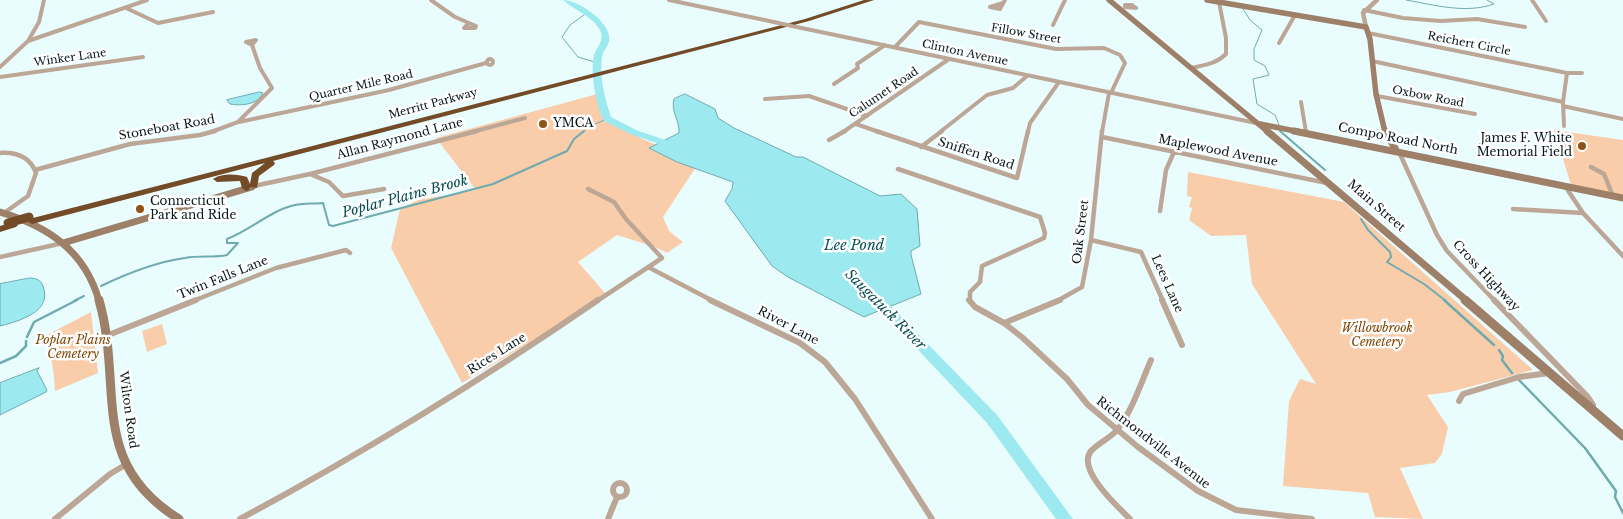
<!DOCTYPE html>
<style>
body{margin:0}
canvas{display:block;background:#eafdfe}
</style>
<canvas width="1623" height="519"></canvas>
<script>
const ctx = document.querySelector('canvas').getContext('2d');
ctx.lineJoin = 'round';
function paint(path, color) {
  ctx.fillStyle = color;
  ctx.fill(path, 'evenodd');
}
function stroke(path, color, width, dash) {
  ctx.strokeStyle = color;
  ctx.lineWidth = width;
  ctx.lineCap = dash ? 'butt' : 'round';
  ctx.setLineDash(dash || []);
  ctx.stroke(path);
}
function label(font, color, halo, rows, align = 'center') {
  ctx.font = font + ' "Libre Baskerville",serif';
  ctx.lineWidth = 5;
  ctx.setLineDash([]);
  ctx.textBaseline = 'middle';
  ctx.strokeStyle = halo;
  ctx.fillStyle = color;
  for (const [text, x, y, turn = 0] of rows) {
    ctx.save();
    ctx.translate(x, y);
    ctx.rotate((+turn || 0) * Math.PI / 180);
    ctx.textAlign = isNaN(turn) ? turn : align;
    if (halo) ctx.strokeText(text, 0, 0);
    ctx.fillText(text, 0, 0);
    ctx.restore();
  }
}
paint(new Path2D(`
 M597,94L599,103L612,118L640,138L680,155L696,167L663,217L669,231L683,242L667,253L655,247L617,235L578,262L605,293L554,328L462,383L391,248L400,209L418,200L476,190L436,138Z
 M1554,130L1623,140V196L1571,185Z
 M1188,172L1344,202L1533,370L1450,392L1427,395L1448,427L1442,454L1435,463L1400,468L1423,519L1375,517L1368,493L1283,486L1289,401L1300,379L1316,384L1252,284L1246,235L1211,236L1189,220L1192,208L1189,207L1192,197L1187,196Z
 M91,312L98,373L55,391C54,372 52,354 43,337Z
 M162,324L167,344L147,352L142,331Z`), '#f9cdaa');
const water = new Path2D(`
 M260,92L263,93C257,105 242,106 230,104L227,100Z
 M685,94L715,109L718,118L734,128L796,157H803L880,196L901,194L917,209L920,246L911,251V255L921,294L881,310L878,308L875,309L878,311L864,317L788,277L772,266L725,201L732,189L733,182L677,162L649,148L679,133C680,121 670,110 674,99Z
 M30,278C36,278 41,280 43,286C53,312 19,321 0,326V284Z
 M39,368L37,371L47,390L46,392L0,415V383Z`);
paint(water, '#9ce9ef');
stroke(water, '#6faaaf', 1);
stroke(new Path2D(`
 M1406,0C1435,5 1465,14 1494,4L1487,0
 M1242,7L1250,20L1262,30L1254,49V60L1265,66L1269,75L1253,79L1257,104L1275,115L1279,125
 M588,12L570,25L562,37L578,57L598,63
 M583,132L590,126L607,119`), '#6faaaf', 1);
stroke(new Path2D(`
 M1280,131L1325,170
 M1361,219L1368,230L1390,252L1391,257L1387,262L1424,284L1446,301
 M101,286C128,273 155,262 185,258C199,255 214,258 227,255L238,243H227V239C251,230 271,210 295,205C304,203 314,204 323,203L329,225L333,226L493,184L567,151L574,139L584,131
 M74,301L84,296`), '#6faaaf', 2);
stroke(new Path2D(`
 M1444,300L1494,345
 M27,337L34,322L77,300
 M1499,350L1503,356L1502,360L1512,373
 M0,363L16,356L26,346V341
 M1519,380L1585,448L1616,491L1615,497L1623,513`), '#6faaaf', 2.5);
paint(new Path2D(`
 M563,0C578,0 607,20 609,36C611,45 603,49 602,57C599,77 605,99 611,117L636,130L677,144V148H671L630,134L604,121C596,106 590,72 594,55C597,46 605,41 600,30C592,16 574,10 563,0Z
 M876,294L880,295L997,415L1073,519H1056L987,423L872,301L870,298Z`), '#9ce9ef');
stroke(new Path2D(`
 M431,0L455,17L476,26L475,28H464L468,24
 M669,0L774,22
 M1532,0L1546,21
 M1125,5H1132L1136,8L1125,7Z
 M990,7L1000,9L1005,0
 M990,7L1003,3
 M126,8L158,23L213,12
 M1364,10L1403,18L1441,21L1477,19L1525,27
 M1053,25L1065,0
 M792,26L1256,123
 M1368,33L1567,73H1582
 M256,40L252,45L246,42Z
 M28,41L39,22L44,0
 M1279,43L1295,15
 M895,47L919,22L1056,49L1104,48L1120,55L1125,63L1111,93
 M487 62a3 3 0 1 1 6 0a3 3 0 1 1-6 0Z
 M1372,61L1563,102
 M0,67L28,41L147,0
 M1191,68C1204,65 1216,64 1226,54V38L1219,2
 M0,77L143,57
 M834,84L858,68L857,64L885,45
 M1377,96L1475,114
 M765,99L809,96L867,116
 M1301,102L1306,132
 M1563,106L1623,119
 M239,122L389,90L486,63
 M856,124L879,132
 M1564,126L1563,102L1567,73
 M211,132L238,122L272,88L260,68L252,45
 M472,132L525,118
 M843,132L949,59
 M940,132L987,95L1013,88L1027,76
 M1028,132L1030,123L1059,82
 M1102,132L1109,93`), '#bca796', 4);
stroke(new Path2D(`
 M876,131L1017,178L1028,131
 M1306,131V133
 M1102,137L1327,183
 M829,140L845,131
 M921,147L942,131
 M1399,152L1437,235L1447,251L1495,301
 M0,153C16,152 30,157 36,173L28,196L4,213
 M1591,167L1604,174L1613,196
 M898,169L1040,217L1045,233L1044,238L982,266L980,282L970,292V301
 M35,170L130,144L200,135L215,131
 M310,174L329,182L343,196L384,189
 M254,186L310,174L477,131
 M1565,186L1583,213L1623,256
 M588,189L614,202L626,219L662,258L597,301
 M1513,209L1583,213
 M1160,211L1166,170L1174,152
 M1091,240L1141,252L1163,301
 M0,257L63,243
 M648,267L713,301
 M193,301L276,268L346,250L350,253
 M1057,301L1082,287L1091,240L1102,131`), '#bca796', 4.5);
stroke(new Path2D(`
 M710,300L800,343L825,362L855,399L932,519
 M969,300L975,307L1004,323L1023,338L1067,379L1088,405L1138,447L1198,491L1236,510L1312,519
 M1162,300L1182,345
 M1494,300L1587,396L1593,405L1591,408
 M1004,323L1060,300
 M106,336L196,300
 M1459,401L1463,394L1519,377L1549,373
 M613 490a7 7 0 1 1 14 0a7 7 0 1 1-14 0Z
 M55,519L110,474L125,465
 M240,519C363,453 483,379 598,300
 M608,519L617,497
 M1130,519C1118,507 1076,469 1091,451C1099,442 1111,438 1118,429C1133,409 1141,383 1151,360`), '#bca796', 6);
stroke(new Path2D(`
 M1366,27L1363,13L1377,0`), '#bca796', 4.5);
stroke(new Path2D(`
 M1109,0L1268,132
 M1207,0L1366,27L1370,39L1376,94L1385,132
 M1260,124L1300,132`), '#9e7f67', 5.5);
stroke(new Path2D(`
 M1267,131L1467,301
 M1294,131L1623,198
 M1385,131L1396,150
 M0,212C48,226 85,251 99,301
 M63,243L252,187`), '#9e7f67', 7);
stroke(new Path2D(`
 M99,300C124,387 87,462 179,519
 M1465,300L1623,436`), '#9e7f67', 9);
paint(new Path2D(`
 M864,0H874L809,21L273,161L275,163L274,165L259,176L257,188L250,187L249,190L246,191L242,188L240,181L217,182L213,179C222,173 237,174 247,177L250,184L252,173L265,163L32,224L27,221L29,219L805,19Z
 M13,222L16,223L18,225L16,227L0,232V226Z`), '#744b27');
stroke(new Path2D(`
 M774,22L792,26`), '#bca796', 4);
stroke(new Path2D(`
 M8,223L29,217`), '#744b27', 9);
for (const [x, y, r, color] of [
 [543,124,5,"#8f5215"],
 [1582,146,5,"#8f5215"],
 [140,209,5,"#8f5215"]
]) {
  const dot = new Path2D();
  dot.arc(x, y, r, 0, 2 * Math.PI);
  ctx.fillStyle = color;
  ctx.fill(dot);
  stroke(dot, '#fff', 2);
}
label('11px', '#061819', '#fff', [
 ["Fillow Street",1026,34,10],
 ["Reichert Circle",1469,44,11],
 ["Clinton Avenue",965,53,12],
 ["Winker Lane",70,58,-8],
 ["Quarter Mile Road",361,86,-13],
 ["Calumet Road",884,93,-34],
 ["Oxbow Road",1428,97,11],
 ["Merritt Parkway",433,104,-15]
]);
label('12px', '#061819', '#fff', [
 ["YMCA",553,124],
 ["James F. White",1572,139,"right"],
 ["Memorial Field",1572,153,"right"],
 ["Connecticut",150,202],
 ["Park and Ride",150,216]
], 'left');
label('12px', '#061819', '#fff', [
 ["Stoneboat Road",167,128,-10],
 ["Allan Raymond Lane",400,139,-15],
 ["Compo Road North",1398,139,11],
 ["Maplewood Avenue",1218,151,11],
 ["Sniffen Road",976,154,18],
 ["Main Street",1376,206,41],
 ["Oak Street",1081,232,-83],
 ["Cross Highway",1486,276,47],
 ["Twin Falls Lane",223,278,-22],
 ["Lees Lane",1167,284,66],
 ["River Lane",788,326,28],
 ["Rices Lane",497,354,-32],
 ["Wilton Road",128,410,82],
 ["Richmondville Avenue",1153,443,38]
]);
label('italic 12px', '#7f4401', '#fff', [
 ["Willowbrook",1377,329],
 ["Cemetery",1377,343],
 ["Poplar Plains",73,341],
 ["Cemetery",73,355]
]);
label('italic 14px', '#064e52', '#fff', [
 ["Poplar Plains Brook",405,197,-15],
 ["Lee Pond",854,246],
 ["Saugatuck River",885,310,45]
]);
</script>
